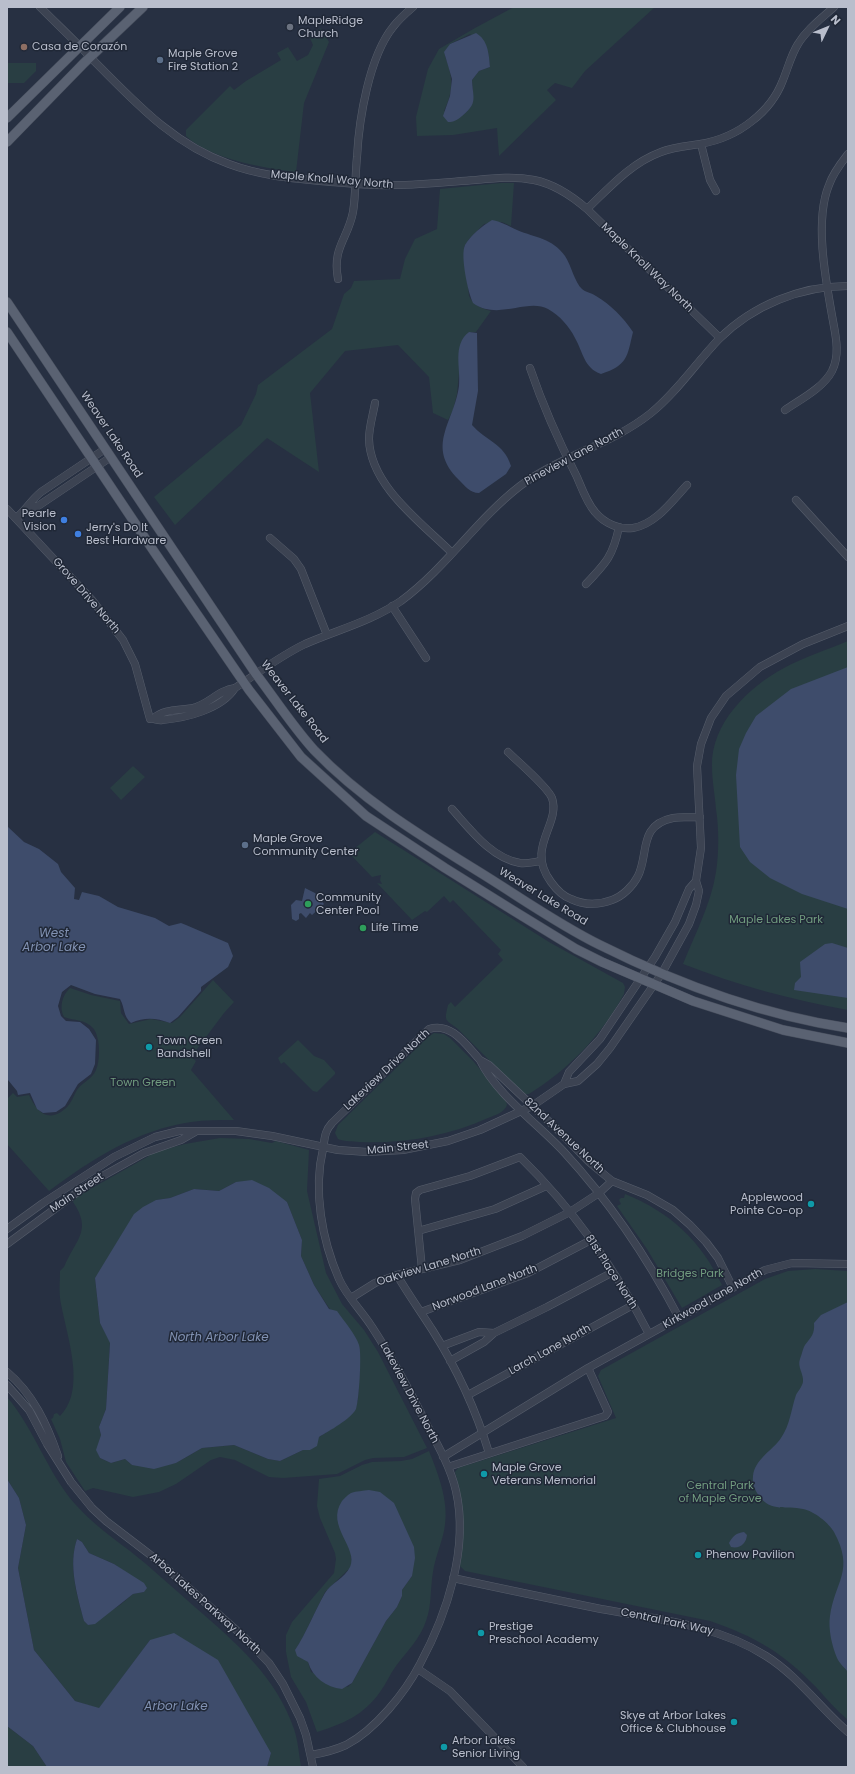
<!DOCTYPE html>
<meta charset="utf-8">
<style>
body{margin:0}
#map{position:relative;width:855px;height:1774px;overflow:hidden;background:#273042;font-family:Poppins,sans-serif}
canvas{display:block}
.frame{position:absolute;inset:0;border:8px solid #b9becc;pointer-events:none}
.north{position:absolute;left:807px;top:8px;width:40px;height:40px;-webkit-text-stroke:3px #202837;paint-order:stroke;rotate:47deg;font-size:11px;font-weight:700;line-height:16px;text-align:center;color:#b9becc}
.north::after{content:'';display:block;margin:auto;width:14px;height:18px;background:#b9becc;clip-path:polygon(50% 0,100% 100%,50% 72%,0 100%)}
</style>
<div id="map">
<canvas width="855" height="1774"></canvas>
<div class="frame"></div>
<div class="north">N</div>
</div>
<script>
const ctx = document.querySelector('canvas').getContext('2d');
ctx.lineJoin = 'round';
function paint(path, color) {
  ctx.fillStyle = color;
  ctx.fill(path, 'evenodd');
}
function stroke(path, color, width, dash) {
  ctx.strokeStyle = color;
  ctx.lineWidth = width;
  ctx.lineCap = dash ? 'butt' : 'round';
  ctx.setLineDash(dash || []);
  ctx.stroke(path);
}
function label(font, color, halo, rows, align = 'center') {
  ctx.font = font + ' Poppins,sans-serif';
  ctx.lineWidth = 3;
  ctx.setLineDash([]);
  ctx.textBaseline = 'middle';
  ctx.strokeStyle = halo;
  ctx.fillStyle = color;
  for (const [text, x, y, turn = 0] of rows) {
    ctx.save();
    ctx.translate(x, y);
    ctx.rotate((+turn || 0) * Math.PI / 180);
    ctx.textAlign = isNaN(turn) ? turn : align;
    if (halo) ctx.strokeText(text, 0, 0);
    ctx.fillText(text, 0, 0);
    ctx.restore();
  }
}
paint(new Path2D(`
 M514,7H655L585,71L572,88L555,83L547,90L556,100L499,156L497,128L453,135L417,136L416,117L428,69L439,49L475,28ZM470,34L488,51L490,67L479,71L472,80C473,95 476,105 463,115L444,111C454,90 453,77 445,56L450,44Z
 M321,28L329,42L304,103L296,172C264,168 210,159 186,136V130L230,86L234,90L246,81L281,60L277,53L288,47L297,61L308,55L313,45L309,36Z
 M7,63H36V71L24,83H7Z
 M501,183H514L511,226L502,222L484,224L469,239L464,247L469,296C474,306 481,308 491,311L476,332H469L459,373L457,394L453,410L448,420L433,413L429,377L398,345L345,351L310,393L319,472L267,438L175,525L154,497L241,425L256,394L258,385L332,329L344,294L351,288L354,281L400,279L405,259L415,239L437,229L440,189Z
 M848,641V1010C792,1000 737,985 683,964C695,934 711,904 716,872C719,852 719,829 716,809C715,795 712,781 712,766C711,724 748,687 784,668C804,657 827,650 848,641Z
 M133,766L145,777L121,800L110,788Z
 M375,832L549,942L623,983L625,987L624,994C602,1035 568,1070 529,1094H523L458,1029C445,1019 444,1022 448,1005L451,1002L455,1007L503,960L498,954L501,950L453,900L450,903L444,896L427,912L425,911L412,920L377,883L382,884L380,880L381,875L372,877L349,853Z
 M213,980L234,1002L224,1013L191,1057L196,1061L191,1070L234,1120C220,1120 205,1120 191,1122C137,1130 92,1159 49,1191L7,1144V1099L13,1093L17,1097L29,1095C37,1112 48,1124 66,1108C71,1104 74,1095 77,1090C82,1083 88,1081 93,1075C101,1066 101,1037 93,1028C84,1019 75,1021 64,1017C59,1008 62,995 70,988L91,995L120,1001L121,1013L129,1024L151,1019L172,1023L180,1017Z
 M434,1033L444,1034L450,1038L474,1062L506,1101L507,1105C504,1113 495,1115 488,1118C448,1136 403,1144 359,1142C353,1141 345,1142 338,1139L335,1133L338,1125L428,1037Z
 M298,1040L314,1056L324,1060L335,1072V1074L317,1092L313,1091L284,1062L281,1064L278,1058Z
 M220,1138L249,1139L272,1143L276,1141L309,1150L307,1191L326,1273L342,1304L364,1330L378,1352L427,1448L404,1457L373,1458L365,1460L337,1474L283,1478L269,1477L235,1460L220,1457L211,1460L176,1484L159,1492L133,1497L93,1488L85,1491L66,1462L60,1439L51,1419L53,1418L54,1414L57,1413L60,1416C88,1388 65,1332 60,1298C59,1289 60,1280 60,1271L64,1267C75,1240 93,1231 73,1202L76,1197L149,1156L151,1153L185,1144ZM236,1182L287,1202L302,1240L301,1256L314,1285L360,1355L358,1399L355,1410L345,1420L319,1437L310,1450H303L280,1461L268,1459L234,1445L202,1448L176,1463L132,1465L125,1459L111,1463L100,1458L97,1450L101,1435L99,1427L106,1409L110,1342L100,1323L95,1278L156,1200L170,1198L194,1189L219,1191Z
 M625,1194C670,1212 701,1241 722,1285L682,1308L647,1249L617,1206L621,1204L619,1200L621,1198H624Z
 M815,1269L848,1271V1720C836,1710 826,1698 816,1687C782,1652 756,1637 710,1621L465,1571L460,1566C465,1532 464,1505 455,1472L458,1468L616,1418L598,1376L601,1370L765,1279L788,1271Z
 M7,1397C35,1430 47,1472 75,1504C92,1523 110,1536 130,1551C153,1569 174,1589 196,1608C236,1643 276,1676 294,1729C298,1741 299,1754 301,1767H267L271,1753L150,1640L99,1709L75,1701L34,1650L18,1568L26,1525L19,1498L7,1479ZM77,1539L82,1542L89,1553L114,1564L125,1572L144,1592L133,1594L120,1605L88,1625L84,1621C77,1595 68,1566 77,1539Z
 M429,1451C439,1476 450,1504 444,1531C441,1545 435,1558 433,1572C430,1589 432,1605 426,1621C420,1639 407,1651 396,1666C390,1674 386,1684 380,1692C364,1715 343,1724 317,1732L306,1702L291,1677L286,1652V1635L292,1622L334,1573L336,1559L335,1553L320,1518L317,1506L319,1479L340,1476L362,1465L372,1462L401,1461L412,1459ZM351,1556L412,1576L402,1590V1596L397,1607L386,1621L352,1683L348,1687L311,1672L308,1662L295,1650L302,1639L325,1592L350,1568L352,1562Z
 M7,1726L33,1746L47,1767H7Z`), '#293e43');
paint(new Path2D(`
 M476,33C488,40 489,54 490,67L479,71L472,80C473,99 478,103 462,116C457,120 454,122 448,122L443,116L450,96L452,79L444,52L450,44Z
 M492,220C502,222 508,226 517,230C536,238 552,238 565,256C571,265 575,283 582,289C585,292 592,293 596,296C611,305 623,317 633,332C627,357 628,365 601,374C584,368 583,352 575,338C569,326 560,316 548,309C527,298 498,321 473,303C468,293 460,255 465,245C471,235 482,226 492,220Z
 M469,332L477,333L478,391L472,425C486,441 504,443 511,466L506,474L479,493C470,493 465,486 459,480C425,446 454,423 459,386C461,368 452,345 469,332Z
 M848,667V909L802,894L770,878L750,862L740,847L736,775L739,749L746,733L756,716L791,689Z
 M7,826L24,842L39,849L58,864L61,872L75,888L74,899L79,900L82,892L99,896L118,907L155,918L169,926L181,923L186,925L228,943L233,956L228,967L201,987V991L178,1017L170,1023C156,1018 145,1017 131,1023C123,1016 125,1008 120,999L95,994L71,985L62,992L58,1006L61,1016L66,1021L80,1022L89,1029L96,1040L95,1064L91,1074L78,1084L65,1106L56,1112L43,1113L37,1109L30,1093L18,1095L17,1091L8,1080Z
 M305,888L315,893L324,904L312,915L310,913L306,918L301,913L299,914V919L296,921L292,919L291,905L296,900L302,901Z
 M832,943L848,948V998L794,990L795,983L801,977L800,962L825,944Z
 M252,1180L269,1188L287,1202L302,1240L301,1256L314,1285L329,1309L337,1311C344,1321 356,1335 359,1345C362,1353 359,1401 356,1409C351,1419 329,1431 319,1437L317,1446L310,1450H303L280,1461L268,1459L234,1445L202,1448L176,1463L154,1469L132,1465L125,1459L111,1463L100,1458L96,1450L101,1435L99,1427L106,1409L110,1343L100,1323L95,1278L134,1214L143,1207L156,1200L170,1198L194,1189L219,1191L236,1182Z
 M848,1302V1672C845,1668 839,1663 837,1658C832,1646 828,1629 830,1616C835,1581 855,1571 834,1532C829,1523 814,1511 803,1509C786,1505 772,1513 759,1496C755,1490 752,1484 753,1476C755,1459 772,1451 781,1438C790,1425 791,1410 796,1395C798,1391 802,1387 803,1382C804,1374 797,1367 800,1359C802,1354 803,1348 805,1345C811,1337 815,1334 814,1323L821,1315Z
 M7,1479L19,1498L26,1525L18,1568L34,1650L75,1701L99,1708L150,1640L174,1633L218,1660L271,1753L267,1767H47L33,1746L7,1726Z
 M369,1490L380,1492L394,1503L414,1547L415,1558L412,1576L402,1590V1596L397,1607L386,1621L352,1683L342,1689C326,1687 313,1678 308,1662L297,1656L295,1650C307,1632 314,1612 325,1593C331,1583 345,1578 350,1567C359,1548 325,1526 342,1501C345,1498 347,1495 351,1493C356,1491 363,1491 369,1490Z
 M744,1532L747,1535C746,1544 740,1549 731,1547L729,1543C733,1536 736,1533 744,1532Z
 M77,1539L82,1542L89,1553L114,1564L144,1583L147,1588L144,1592L133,1594L95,1624L88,1625L84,1621C77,1594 68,1565 77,1539Z`), '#3e4c6b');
const minor = new Path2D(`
 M40,7C58,25 77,43 95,62C136,103 173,144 229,164C258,175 289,178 320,181C345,183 370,186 394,185C421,185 448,182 475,180C495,178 514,176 534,180C554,184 572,196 587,209L720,338
 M701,144L710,180L716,191
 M587,209C610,187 631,163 661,152C673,147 687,146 700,144C718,141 737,133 752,121C765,111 777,96 783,80C788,68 791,55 798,44C807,29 822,18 834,7
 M338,279C332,247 348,239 353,212C356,194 355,176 357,157C359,119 369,57 393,27C399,19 406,13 413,7
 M530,368C543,406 559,442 577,477C582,489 587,503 595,512C604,523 619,530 633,528C656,524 672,501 687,485
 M375,403C373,415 369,427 369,439C370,486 422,523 452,553
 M785,410C801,399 823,388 832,371C840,355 836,337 833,321C826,282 814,221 829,185C833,173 841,163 848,154
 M796,500L848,557
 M28,508L38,506L111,457
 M7,509L92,600L123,640L135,664L150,719C154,718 158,721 162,720C186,718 222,709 235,688
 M16,518C26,510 31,500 41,492L105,449
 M270,538L294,559L301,569L327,635
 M586,584C606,563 613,556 619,527
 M392,606L426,658
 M154,718C165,708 183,711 196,707C211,702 219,690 235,688C258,673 280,656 305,644C337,630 372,621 401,601C446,568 476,520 520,486C560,456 611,445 651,413C677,392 696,363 719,339C753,305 801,286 848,286
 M508,752C518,762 547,786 552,798C561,825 525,847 551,882C556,889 562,896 571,899C584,905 599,905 612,900C623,896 633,886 638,876C649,854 638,825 673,818C682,817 692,817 700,817
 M452,809C470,829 491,858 520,863C527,864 534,862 541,861
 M564,1084L569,1072L600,1039L655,957L675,922L689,889L696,881
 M7,1229L43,1203L114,1157L155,1137L179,1131H236L272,1136L338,1150L367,1152L403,1150L448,1141L480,1130L532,1106L564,1084L578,1081L597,1064L610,1048L662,973L689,924L696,905L699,891L696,881L701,848L697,766L701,744L711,718L726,696L760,667L803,644L848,626
 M418,1231L495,1209L546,1186
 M7,1244L90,1183L144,1153L181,1140L195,1132
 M422,1269L415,1199L416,1193L420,1190L470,1176L520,1157C572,1208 616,1270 649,1334
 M397,1275C408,1294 421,1312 433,1331C457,1369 476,1410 489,1453
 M351,1298L375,1283L397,1275L460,1260L522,1236L570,1212L599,1193L612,1181
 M421,1312L528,1273L591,1240
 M679,1318C647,1257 610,1202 564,1152C538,1124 496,1094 480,1060L489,1065L559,1131L589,1162L612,1181L647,1195L673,1210L690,1225L706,1242L718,1258L733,1288
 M494,1333L547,1307L613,1272
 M442,1346L479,1332L494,1333L484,1342L450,1361
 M7,1372C33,1394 47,1424 58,1456
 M7,1385L29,1410L47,1444L71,1482L92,1508L106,1521L157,1560L243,1636L269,1663L283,1684L300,1718L306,1735L313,1767
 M468,1395L633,1305
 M443,1457L588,1368L765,1270L792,1263L848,1264
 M448,1467L605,1416L608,1412L588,1368
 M453,1578C503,1589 552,1599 601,1609C657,1619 717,1625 766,1656C798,1676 820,1708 848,1732
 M418,1669L450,1691L523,1767
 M311,1755C323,1753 335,1750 346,1745C375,1730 405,1693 420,1664C447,1614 469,1548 456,1491C451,1469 439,1447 428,1427C411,1393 393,1359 372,1327C362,1311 347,1297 339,1279C322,1240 313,1191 323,1149C325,1138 324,1132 332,1123L429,1029C452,1022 466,1045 480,1060`);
const major = new Path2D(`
 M7,118L120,7
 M7,142L84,63L143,7
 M7,302L256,674C275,699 293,727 314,750C361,799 418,834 476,870C517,895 557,924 600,945C678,984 762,1015 848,1028
 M7,332L155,553L249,690L301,757L366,816L445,868L514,911L576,949L602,962L693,1001L783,1030L848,1043`);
stroke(minor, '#575e6c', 8);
stroke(major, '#454c5b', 10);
stroke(minor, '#3c4352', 7);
stroke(major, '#5a6272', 9);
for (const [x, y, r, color] of [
 [290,27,4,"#6b7280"],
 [24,47,4,"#8d6e63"],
 [160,60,4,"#5c6f8a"],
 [64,520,4,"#3f7fe0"],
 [78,534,4,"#3f7fe0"],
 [245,845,4,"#5c6f8a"],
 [308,904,4,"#2e9e5b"],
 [363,928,4,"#2e9e5b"],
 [149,1047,4,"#0f9aa8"],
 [811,1204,4,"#0f9aa8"],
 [484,1474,4,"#0f9aa8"],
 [698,1555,4,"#0f9aa8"],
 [481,1633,4,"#0f9aa8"],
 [734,1722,4,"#0f9aa8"],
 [444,1747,4,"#0f9aa8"]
]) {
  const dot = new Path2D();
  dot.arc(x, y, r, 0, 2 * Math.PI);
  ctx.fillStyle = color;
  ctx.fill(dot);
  stroke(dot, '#202837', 1.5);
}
label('11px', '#b9becc', '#202837', [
 ["MapleRidge",298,21],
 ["Church",298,34],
 ["Casa de Corazón",32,47],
 ["Maple Grove",168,54],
 ["Fire Station 2",168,67],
 ["Pearle",56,514,"right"],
 ["Vision",56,527,"right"],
 ["Jerry's Do It",86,528],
 ["Best Hardware",86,541],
 ["Maple Grove",253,839],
 ["Community Center",253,852],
 ["Community",316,898],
 ["Center Pool",316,911],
 ["Life Time",371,928],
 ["Town Green",157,1041],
 ["Bandshell",157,1054],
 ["Applewood",803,1198,"right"],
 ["Pointe Co-op",803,1211,"right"],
 ["Maple Grove",492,1468],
 ["Veterans Memorial",492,1481],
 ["Phenow Pavilion",706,1555],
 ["Prestige",489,1627],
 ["Preschool Academy",489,1640],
 ["Skye at Arbor Lakes",726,1716,"right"],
 ["Office & Clubhouse",726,1729,"right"],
 ["Arbor Lakes",452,1741],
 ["Senior Living",452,1754]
], 'left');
label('11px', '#b9becc', '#202837', [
 ["Maple Knoll Way North",332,180,5],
 ["Maple Knoll Way North",647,268,44],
 ["Weaver Lake Road",111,435,56],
 ["Pineview Lane North",574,457,-28],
 ["Grove Drive North",86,596,49],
 ["Weaver Lake Road",294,702,52],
 ["Weaver Lake Road",543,897,31],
 ["Lakeview Drive North",387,1070,-43],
 ["82nd Avenue North",564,1136,43],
 ["Main Street",398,1148,-6],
 ["Main Street",77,1193,-34],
 ["Oakview Lane North",429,1267,-17],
 ["81st Place North",611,1272,57],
 ["Norwood Lane North",485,1288,-21],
 ["Kirkwood Lane North",713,1299,-29],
 ["Larch Lane North",550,1350,-29],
 ["Lakeview Drive North",409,1393,62],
 ["Arbor Lakes Parkway North",205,1604,42],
 ["Central Park Way",667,1622,12]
]);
label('11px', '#719c7f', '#202837', [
 ["Maple Lakes Park",776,920],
 ["Town Green",143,1083],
 ["Bridges Park",690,1274],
 ["Central Park",720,1486],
 ["of Maple Grove",720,1499]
]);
label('italic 12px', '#8191b2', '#202837', [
 ["West",54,934],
 ["Arbor Lake",54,948],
 ["North Arbor Lake",219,1338],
 ["Arbor Lake",176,1707]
]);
</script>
